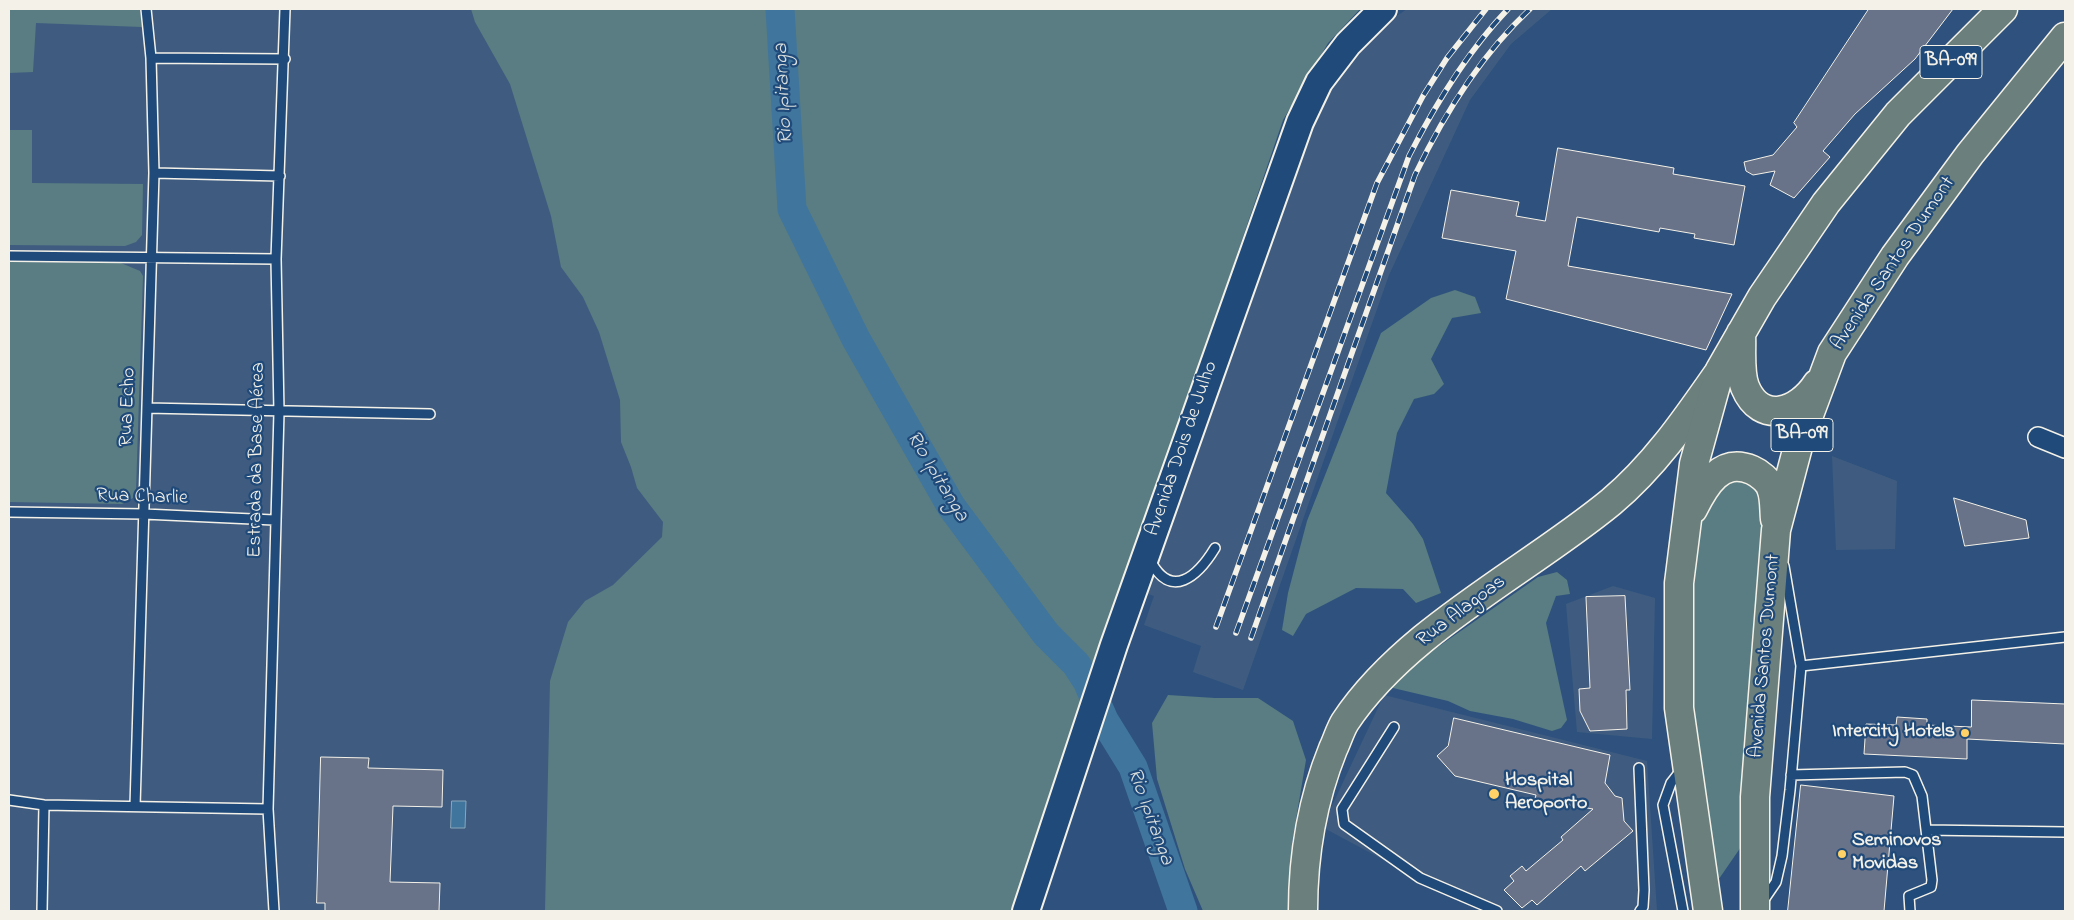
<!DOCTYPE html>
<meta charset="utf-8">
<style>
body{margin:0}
#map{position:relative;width:2074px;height:920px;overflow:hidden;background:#2e527d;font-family:"Indie Flower",sans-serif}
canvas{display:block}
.frame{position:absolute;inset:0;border:10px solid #f4f1e8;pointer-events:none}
</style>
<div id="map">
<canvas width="2074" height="920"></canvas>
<div class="frame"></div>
</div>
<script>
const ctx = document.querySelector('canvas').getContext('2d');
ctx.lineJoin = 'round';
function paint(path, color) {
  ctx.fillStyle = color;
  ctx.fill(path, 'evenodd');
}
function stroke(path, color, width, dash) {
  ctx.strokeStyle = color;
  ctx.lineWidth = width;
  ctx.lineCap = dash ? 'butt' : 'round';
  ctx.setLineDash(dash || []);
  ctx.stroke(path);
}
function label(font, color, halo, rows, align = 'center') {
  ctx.font = font + ' "Indie Flower",sans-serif';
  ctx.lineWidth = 4.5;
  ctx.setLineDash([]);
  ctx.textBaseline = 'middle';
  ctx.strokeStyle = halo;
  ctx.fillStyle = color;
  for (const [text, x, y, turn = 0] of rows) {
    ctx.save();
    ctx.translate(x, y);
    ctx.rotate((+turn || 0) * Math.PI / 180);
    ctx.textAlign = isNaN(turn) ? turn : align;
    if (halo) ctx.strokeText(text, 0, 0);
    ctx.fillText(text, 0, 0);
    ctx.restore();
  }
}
paint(new Path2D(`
 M9,9H1360L1328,43L1283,120L1012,911H9Z
 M1407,9H1552L1511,44L1470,100L1389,275L1243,690L1193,672L1201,646L1144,625L1154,596L1145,593L1312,114L1342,67L1382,26Z
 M1832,456L1897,481L1895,549L1836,550Z
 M1613,586L1655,598L1652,739L1577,732L1566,604Z
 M1384,695L1647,761L1657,911H1493L1444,892L1322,827Z`), '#3f5c80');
paint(new Path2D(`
 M9,9H140L142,27L36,23L33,72L9,73Z
 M471,9H1360L1328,43L1283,120L1012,911H545L550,681L568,622L585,601L613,585L662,537L663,522L637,488L631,467L621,442L620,400L599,332L583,297L561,267L551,216L510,84L475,22Z
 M9,130H32V183L143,184L142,235L136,242L125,246L9,245Z
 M9,262L121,263L140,271L143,276L136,490L133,498L122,504L9,502Z
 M1455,290L1475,297L1481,313L1452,318L1431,359L1444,384L1434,394L1414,399L1397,433L1386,493L1413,524L1423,539L1441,593L1416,603L1403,589L1356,588L1306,614L1293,636L1282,630L1288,593L1307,521L1381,333L1431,298Z
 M1724,477L1755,482L1761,497L1765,527L1747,714L1743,844L1712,889L1690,717L1688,651L1693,577L1702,511Z
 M1557,572L1567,580L1570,594L1556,596L1546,623L1567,720L1561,728L1552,731L1513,719L1470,711L1448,701L1393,688L1395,677L1538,577Z
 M1168,695L1215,698H1258L1293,721L1306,760L1292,843L1291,911H1203L1185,869L1157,779L1152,723Z`), '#597d82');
const water = new Path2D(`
 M452,801H466L465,828H451Z`);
paint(water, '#40759d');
stroke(water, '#88a7bb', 1);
stroke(new Path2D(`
 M780,9L792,209L856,339L951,506L1046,634L1076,664L1087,681L1104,720L1133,767L1183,911`), '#40759d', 29);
const building = new Path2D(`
 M1869,9H1953L1915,59L1855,114L1823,151L1830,157L1794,198L1770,185L1775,171L1753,175L1746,171L1744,162L1773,155L1797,127L1794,123Z
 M1558,148L1674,168L1673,174L1745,186L1734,245L1694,238L1695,234L1660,228L1659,232L1577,217L1568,266L1732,294L1706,350L1506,299L1516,251L1442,238L1451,190L1519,202L1516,216L1545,221Z
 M1954,498L2026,520L2029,538L1965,546Z
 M1625,596L1630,690H1626L1627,729L1590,731L1580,711L1579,689L1590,688L1586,597Z
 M1972,700L2065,704V744L1967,739V759L1864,754L1866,724L1896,725L1897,717L1927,719V725L1971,727Z
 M1454,718L1610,755L1605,783L1615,796L1622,798L1624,821L1633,831L1585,871L1581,866L1537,905L1532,900L1522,908L1504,890L1514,881L1510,876L1522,866L1526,871L1563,840L1561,837L1593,809L1535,799L1536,795L1455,776L1437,756L1448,746Z
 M321,757L369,758L368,768L443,770L442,807L393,806L390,882L440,883L439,911H325V903H317Z
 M1801,785L1894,796L1884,911H1788Z`);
paint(building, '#687288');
stroke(building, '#f4f1e8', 1);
const lane = new Path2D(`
 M151,58L285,59
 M154,173L280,176
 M9,256L276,259
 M147,408L430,414
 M9,512L144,514L274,520
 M1150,560C1171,601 1198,576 1215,548
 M1801,666L2065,637
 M1394,727L1342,809L1344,824L1420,878L1497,911
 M1639,768L1644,890L1643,907L1640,911
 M1682,769L1671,783L1663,805L1683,911
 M1791,775L1905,772L1913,775L1922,796L1932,880L1931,887L1909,896L1910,911
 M9,800L44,805L268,809
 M135,806L154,173L151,58L146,9
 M1926,830L2065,832
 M1763,901L1776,882L1782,856L1790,790L1801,666L1784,566
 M42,911L44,805
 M274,911L268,809L279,412L276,259L285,9`);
const street = new Path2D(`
 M2038,437L2065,448`);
const secondary = new Path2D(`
 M1026,911L1114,645L1300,122L1319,82L1348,44L1383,9`);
const primary = new Path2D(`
 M1303,911C1303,856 1312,801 1333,749C1337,741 1340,730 1345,722C1406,630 1526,572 1611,502C1654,466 1685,421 1717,375`);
const highway = new Path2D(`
 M1741,333C1742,349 1739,372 1745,387C1761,426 1799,412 1817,384
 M1693,509C1705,485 1721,457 1752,470C1759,473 1769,481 1771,488C1775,497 1774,510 1775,519
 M1708,911L1679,708V583L1694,464L1720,370L1762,297L1826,203L1898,114L2003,9
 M1755,911V797L1776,530L1800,439L1832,353L1895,256L1970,154L2065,37`);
stroke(lane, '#f4f1e8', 12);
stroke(street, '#f4f1e8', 22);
stroke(secondary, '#f4f1e8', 30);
stroke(primary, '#f4f1e8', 31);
stroke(highway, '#f4f1e8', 31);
stroke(lane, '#1f4a7a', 9);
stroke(street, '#1f4a7a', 19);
stroke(secondary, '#1f4a7a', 26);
stroke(primary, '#6b7f7c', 28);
stroke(highway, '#6b7f7c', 28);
const rail = new Path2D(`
 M1216,627L1377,183L1423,96L1447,58L1486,9
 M1236,633L1409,156C1436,103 1467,52 1508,9
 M1251,638L1415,175C1444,114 1480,56 1530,9`);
stroke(rail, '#f4f1e8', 5.5);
stroke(rail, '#1f4a7a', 4, [11]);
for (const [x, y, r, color] of [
 [1965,733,5,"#ffd166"],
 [1494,794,6,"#ffd166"],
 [1842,854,5,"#ffd166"]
]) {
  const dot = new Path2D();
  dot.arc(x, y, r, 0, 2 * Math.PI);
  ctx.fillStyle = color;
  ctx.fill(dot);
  stroke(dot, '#1f4a7a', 2);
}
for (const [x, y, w] of [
 [1951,62,62],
 [1802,435,62]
]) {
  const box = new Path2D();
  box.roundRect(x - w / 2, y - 16.5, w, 33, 4);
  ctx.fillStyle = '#1f4a7a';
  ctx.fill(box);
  stroke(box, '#f4f1e8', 1);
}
label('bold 19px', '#f4f1e8', null, [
 ["BA-099",1951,62],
 ["BA-099",1802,435]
]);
label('20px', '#f4f1e8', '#1f4a7a', [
 ["Avenida Santos Dumont",1894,264,-56],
 ["Rua Echo",129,407,-88],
 ["Avenida Dois de Julho",1183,449,-71],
 ["Estrada da Base Aérea",258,460,-89],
 ["Rua Charlie",142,498,2],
 ["Rua Alagoas",1462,612,-37],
 ["Avenida Santos Dumont",1766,656,-85]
]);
label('bold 20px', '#f4f1e8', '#1f4a7a', [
 ["Intercity Hotels",1955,733,"right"],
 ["Hospital",1505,782],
 ["Aeroporto",1505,805],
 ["Seminovos",1852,842],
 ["Movidas",1852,865]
], 'left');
label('italic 21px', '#d9dedd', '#1f4a7a', [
 ["Rio Ipitanga",785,94,-93],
 ["Rio Ipitanga",936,477,59],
 ["Rio Ipitanga",1149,817,70]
]);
</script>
